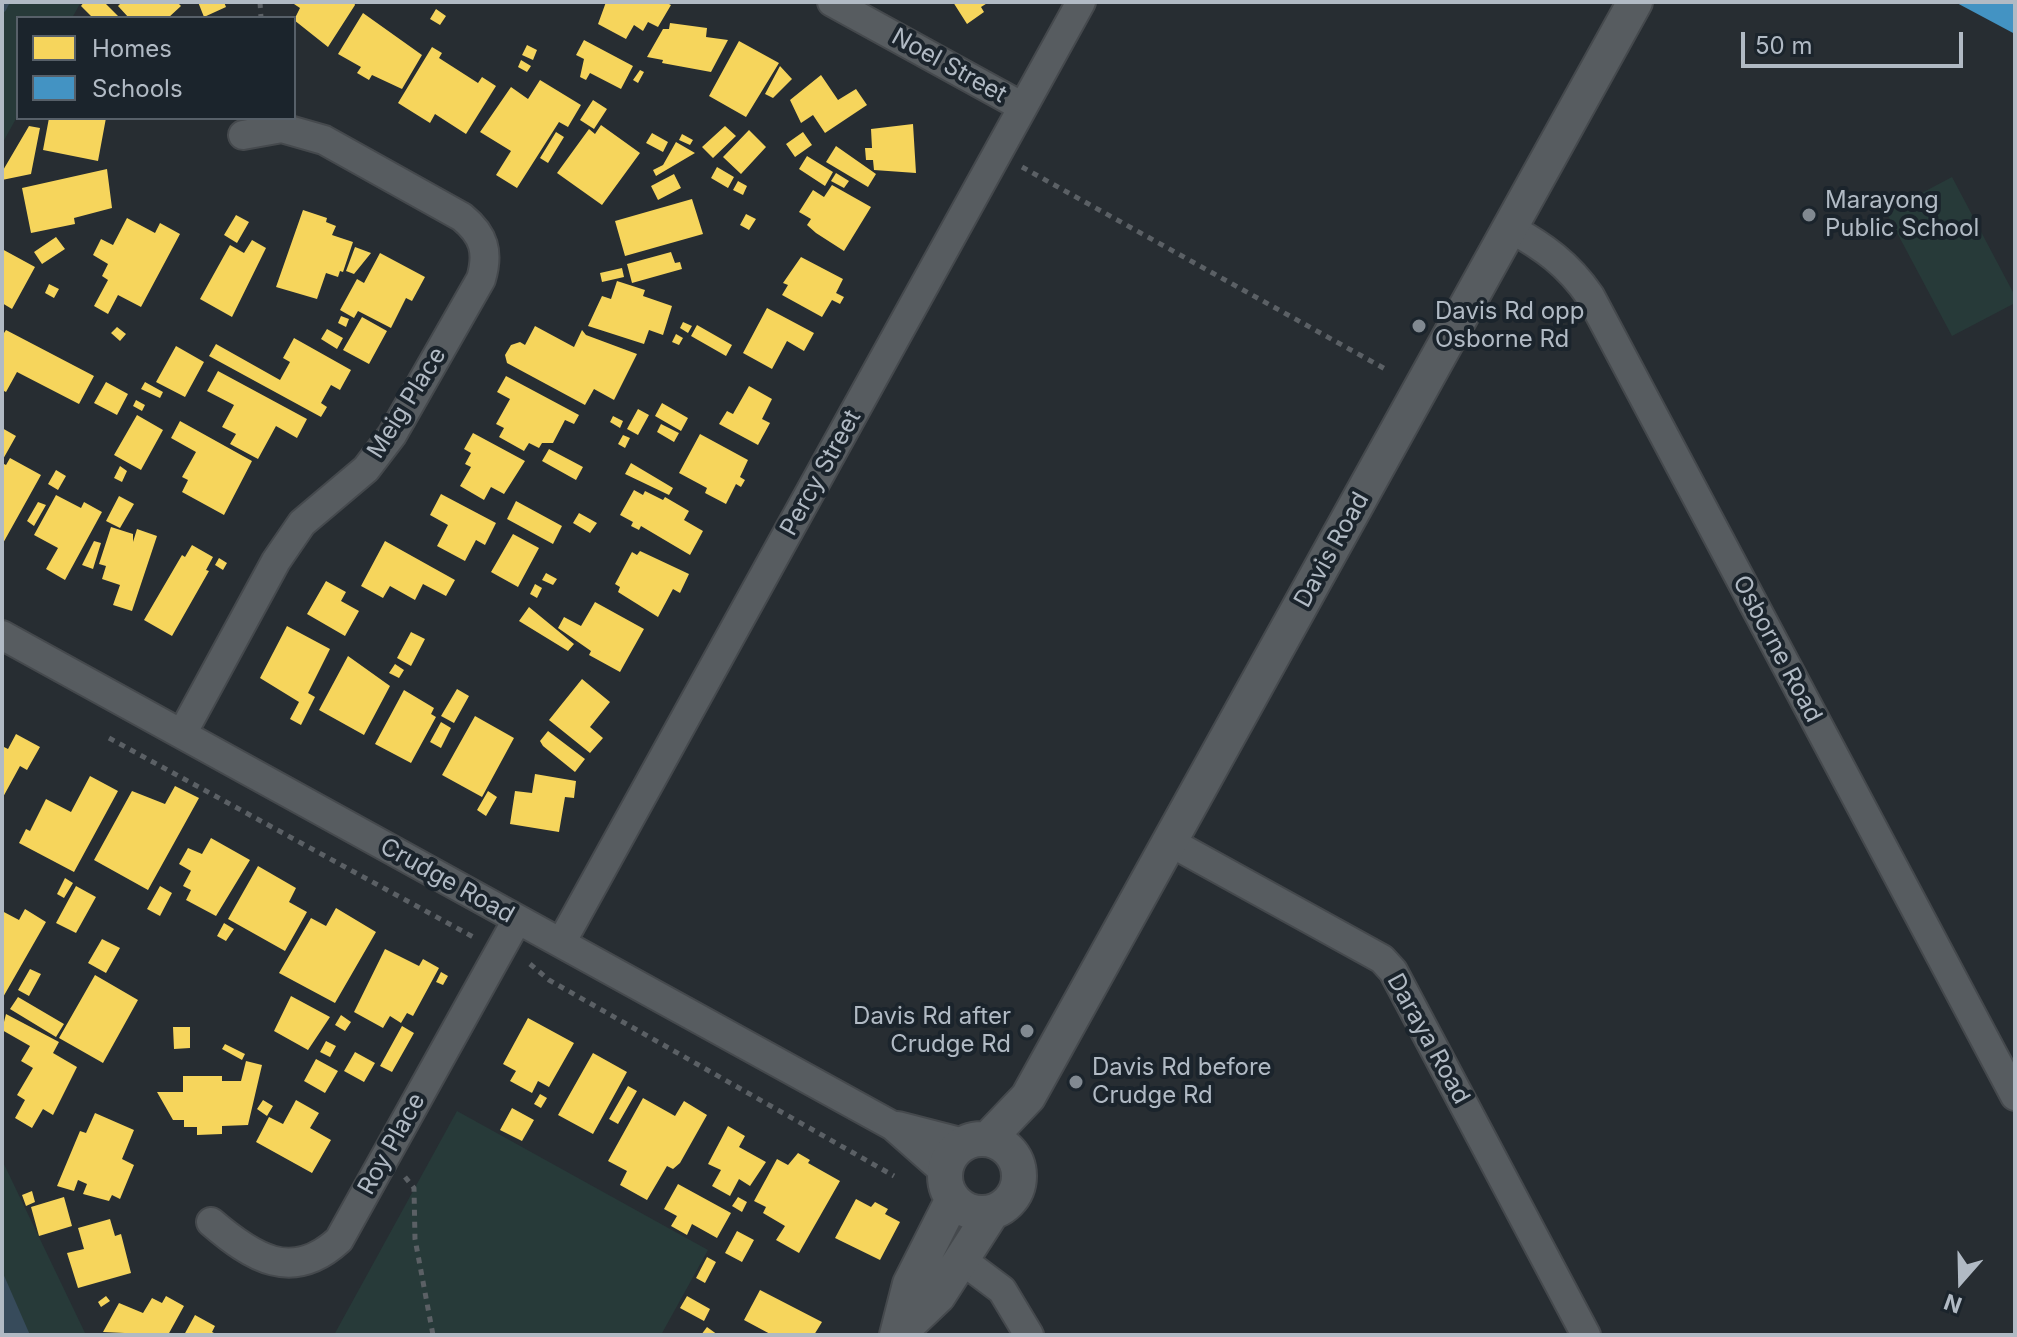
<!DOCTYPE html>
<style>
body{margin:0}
#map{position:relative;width:2017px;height:1337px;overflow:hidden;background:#272d32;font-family:Inter,sans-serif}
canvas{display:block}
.frame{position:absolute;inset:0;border:4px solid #b1bac4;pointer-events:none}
.legend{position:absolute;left:16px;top:16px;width:280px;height:104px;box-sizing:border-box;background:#1b242c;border:2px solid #576069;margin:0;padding:10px 14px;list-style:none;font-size:24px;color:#b1bac4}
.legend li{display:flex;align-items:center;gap:16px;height:40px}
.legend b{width:40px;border:2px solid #576069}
.north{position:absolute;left:1921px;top:1241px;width:80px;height:80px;-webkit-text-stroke:6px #1b242c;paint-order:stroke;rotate:200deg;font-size:22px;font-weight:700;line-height:32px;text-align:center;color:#b1bac4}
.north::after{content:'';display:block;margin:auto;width:28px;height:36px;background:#b1bac4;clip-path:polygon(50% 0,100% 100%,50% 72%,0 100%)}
.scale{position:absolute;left:1741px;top:32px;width:222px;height:36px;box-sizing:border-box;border:4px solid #b1bac4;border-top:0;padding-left:10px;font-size:24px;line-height:28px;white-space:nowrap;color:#b1bac4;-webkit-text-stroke:6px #1b242c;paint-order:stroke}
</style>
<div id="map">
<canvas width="2017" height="1337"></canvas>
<div class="frame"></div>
<ul class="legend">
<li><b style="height:22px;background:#f6d55c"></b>Homes</li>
<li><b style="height:22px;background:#4393c3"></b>Schools</li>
</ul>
<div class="north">N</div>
<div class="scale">50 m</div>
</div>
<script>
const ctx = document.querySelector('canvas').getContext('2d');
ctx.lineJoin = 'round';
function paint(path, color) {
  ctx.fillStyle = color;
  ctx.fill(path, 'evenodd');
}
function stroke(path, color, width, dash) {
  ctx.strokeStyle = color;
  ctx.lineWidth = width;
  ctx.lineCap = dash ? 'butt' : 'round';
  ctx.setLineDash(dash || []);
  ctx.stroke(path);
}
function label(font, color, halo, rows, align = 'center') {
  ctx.font = font + ' Inter,sans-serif';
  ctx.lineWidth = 8;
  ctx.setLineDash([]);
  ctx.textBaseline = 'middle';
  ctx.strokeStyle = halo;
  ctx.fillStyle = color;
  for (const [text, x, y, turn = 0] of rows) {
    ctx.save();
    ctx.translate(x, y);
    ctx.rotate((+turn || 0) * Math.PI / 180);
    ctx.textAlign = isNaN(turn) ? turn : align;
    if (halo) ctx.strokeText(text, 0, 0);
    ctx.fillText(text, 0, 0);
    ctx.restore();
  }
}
paint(new Path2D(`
 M2,2H81L72,18H18V115L2,144Z
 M1952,177L2015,296V303L1952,336L1886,212Z
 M457,1111L708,1250L661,1335H334Z
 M2,1160L86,1335H2Z`), '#273a39');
paint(new Path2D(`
 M2,1271L30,1335H2Z`), '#374b5b');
paint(new Path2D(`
 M84,2H104L120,18H93L81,6Z
 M122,2H177L181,6L168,18H129L118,6Z
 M198,2H224L226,7L204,17Z
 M291,2H354L355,5L328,47L294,20L300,8Z
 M606,2H665L671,5L658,27L648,22L643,31L634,25L626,39L598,24Z
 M953,2H989L981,7L984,12L967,24Z
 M436,9L446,16L440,25L430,19Z
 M363,13L422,55L402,89L372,75L369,80L357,73L361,67L338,54Z
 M670,23L707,28L706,37L728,40L711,72L662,63L663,60L647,57L663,29H669Z
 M584,40L633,66L621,89L590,73L586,80L580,77L584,59L576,55Z
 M739,41L779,63L746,117L709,96Z
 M527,45L537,50L533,60L522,55Z
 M432,47L442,53L439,58L478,83L482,77L496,86L466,134L435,114L430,123L398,103Z
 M521,60L531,66L527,72L518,67Z
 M780,66L792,79L773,98L765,94Z
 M640,70L644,72L638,83L633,80Z
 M821,75L838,100L856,89L867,105L825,133L813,115L801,123L790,100Z
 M540,80L581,105L568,127L559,122L517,188L496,175L511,151L480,132L511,87L528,99Z
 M593,100L607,109L594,129L580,120Z
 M49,118H106L98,161L43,150Z
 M913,124L916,173L874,170L873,160H866L865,148H872L871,129Z
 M601,125L640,153L602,205L557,173L589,129L595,134Z
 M29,126L40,128L31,174L2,180V172Z
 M725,126L736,136L713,158L702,147Z
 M749,130L766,147L741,174L723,157Z
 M556,132L564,137L548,163L540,158Z
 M803,132L812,145L795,157L786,144Z
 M652,133L668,142L663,152L646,143Z
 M682,134L693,140L690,145L679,140Z
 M676,142L695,153L656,176L653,170L663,165Z
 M836,146L876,174L868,187L826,162Z
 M807,156L833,172L825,186L799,169Z
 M717,167L734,177L728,188L711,178Z
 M107,169L112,208L74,218L75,224L31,233L22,188Z
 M836,173L849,181L844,188L831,181Z
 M674,174L681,188L658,200L651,186Z
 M738,181L747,186L743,195L733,190Z
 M832,185L871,207L844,251L816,233L807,225L811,219L799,212L813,190L824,197Z
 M692,199L703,234L625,256L615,221Z
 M303,210L327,218L326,222L336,226L332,235L353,242L343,272L340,271L338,277L326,273L317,299L276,287Z
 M746,214L756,219L749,230L740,225Z
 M236,215L249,222L237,243L224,235Z
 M127,218L155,233L160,223L180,234L141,307L118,295L108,314L94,306L108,280L102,276L108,264L93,255L101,239L113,245Z
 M56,237L65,249L42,264L34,252Z
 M252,240L266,248L232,317L200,299L230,245L244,253Z
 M355,247L371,253L354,274L346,271Z
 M2,249L35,267L12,309L2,303Z
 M671,252L675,263L680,262L682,269L632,283L627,264Z
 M380,253L425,277L412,301L406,298L391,328L358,311L354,318L340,310L357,279L364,283Z
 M801,257L843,279L836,293L844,297L840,304L832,300L822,317L782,295L788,285L783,283Z
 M622,268L624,277L602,282L600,273Z
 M617,281L645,290L643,296L672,306L663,335L649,330L644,344L588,326L602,296L611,299Z
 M49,284L59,289L54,298L45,293Z
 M767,308L814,333L804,351L787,341L772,369L743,353Z
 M341,316L349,319L346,327L338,323Z
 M362,317L387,331L369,364L343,350Z
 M683,322L692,326L688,333L680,328Z
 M697,325L732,345L726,356L691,336Z
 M535,326L574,347L582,330L586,335L637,354L614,400L594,389L585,405L507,363L505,355L511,345L520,342L525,345Z
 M117,327L126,334L120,341L111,333Z
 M327,329L343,338L337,349L321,339Z
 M6,330L94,376L79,404L17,372L6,392L2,390V336Z
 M676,334L683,338L679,345L672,342Z
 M294,338L351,370L340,390L331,385L321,403L327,407L321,417L209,356L216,344L280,380L290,362L283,358Z
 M176,346L204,362L185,397L156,382Z
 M218,371L307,419L297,438L276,426L258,459L230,444L236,434L222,427L234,405L207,391Z
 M506,376L579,415L574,424L565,420L553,443H542L539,448L529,443L524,451L499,437L504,428L496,424L510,399L497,392Z
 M106,382L128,394L117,415L94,403Z
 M145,382L163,392L160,398L141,389Z
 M749,386L772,399L762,419L770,423L758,445L719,424L727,411L733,414Z
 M136,400L145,405L142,411L133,406Z
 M662,403L688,418L681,431L655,416Z
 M638,409L649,415L638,435L627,429Z
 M137,415L163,430L141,470L114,455Z
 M613,416L623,421L620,428L610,422Z
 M180,421L252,461L224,515L182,492L188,480L182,477L196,452L171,438Z
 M661,424L679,433L674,442L657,432Z
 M2,428L16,436L2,461Z
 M473,433L525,461L504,494L491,487L484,500L460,486L471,467L465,464L471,453L464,449Z
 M700,434L748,460L740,477L745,480L741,487L736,484L726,504L705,493L707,488L679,473Z
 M623,435L630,438L625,448L618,444Z
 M549,449L583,467L576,480L542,461Z
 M10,458L41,475L2,545V463L6,465Z
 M631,463L673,488L669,495L625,474Z
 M120,466L127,471L122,482L114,478Z
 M56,470L66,476L58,490L48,484Z
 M634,490L643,495L645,491L663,500L665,497L689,511L684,520L703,531L690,555L641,526L639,530L631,526L633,522L620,515Z
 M441,494L496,523L485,545L476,540L465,561L437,546L448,525L430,515Z
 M56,495L81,508L84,502L102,512L65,580L46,569L58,548L34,535Z
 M119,496L134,504L120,528L106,521Z
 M516,501L562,526L553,544L507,519Z
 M38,502L46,505L34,526L27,521Z
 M579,513L597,523L590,533L573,523Z
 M111,527L133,534V542L137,529L157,536L132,611L113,605L120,585L102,579L106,566L99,564Z
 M513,534L539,548L518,587L491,572Z
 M94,541L101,543L93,569L82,565Z
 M385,541L455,580L446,596L423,584L415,600L390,586L383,598L361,586Z
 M192,545L213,557L206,570L209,571L172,636L144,620L182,555L185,557Z
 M640,551L689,574L680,593L673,589L658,617L618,592L620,587L615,584L632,552L637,555Z
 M219,558L227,563L223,570L215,565Z
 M546,573L557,579L553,585L542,580Z
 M326,581L346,592L341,601L359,611L345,636L307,614Z
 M535,584L542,588L537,598L530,594Z
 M595,602L644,629L620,672L589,655L591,651L558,628L564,617L581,626Z
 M529,607L574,644L568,651L519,621Z
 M287,626L330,649L308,693L315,697L301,725L290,719L299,702L260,678Z
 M411,632L425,639L411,666L397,658Z
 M348,656L390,686L364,735L319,710Z
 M395,664L404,670L399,678L389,673Z
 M582,679L610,702L590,727L603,738L590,753L549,720Z
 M457,689L469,696L454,723L441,716Z
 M404,690L434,708L431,714L436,717L411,763L375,744Z
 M475,716L514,738L482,797L442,775Z
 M441,722L451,728L441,748L430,742Z
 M548,731L585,759L575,772L543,746L540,741Z
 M16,734L40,747L27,770L20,766L2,799V746L8,749Z
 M535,774L576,781L574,798L565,797L559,832L510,824L515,791L532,793Z
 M90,776L118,791L74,872L19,843L26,829L30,831L46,799L71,812Z
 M175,786L199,798L148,890L94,860L132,791L165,804Z
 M488,791L497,797L486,816L477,810Z
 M211,838L250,860L216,916L186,900L191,890L183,886L191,871L179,864L188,848L202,854Z
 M258,866L296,888L289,902L307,912L285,951L228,919Z
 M65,878L73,883L64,898L57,894Z
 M76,886L96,897L76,933L56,923Z
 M160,886L172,893L160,916L147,909Z
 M336,908L376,932L335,1003L279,973L311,918L326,926Z
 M25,909L46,922L2,999V911L19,920Z
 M224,923L234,929L226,941L217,936Z
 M102,939L120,948L106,973L88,963Z
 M385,949L419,966L423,959L439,968L413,1016L407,1013L401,1023L390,1016L383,1028L354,1012Z
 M30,969L41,974L29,996L18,990Z
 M441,972L448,976L443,985L436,982Z
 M95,975L138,1000L103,1063L59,1038Z
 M291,996L330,1017L308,1050L274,1031Z
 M18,997L64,1024L56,1037L10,1009Z
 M6,1014L59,1042L53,1053L77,1067L53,1115L43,1109L32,1128L15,1118L25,1100L17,1095L33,1068L21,1061L30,1046L2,1030Z
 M341,1015L351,1022L345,1031L335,1025Z
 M528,1018L574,1043L549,1087L538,1081L532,1093L510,1081L516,1071L503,1064Z
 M402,1026L414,1033L392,1072L380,1066Z
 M173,1027H190V1048L174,1049Z
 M326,1041L336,1046L330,1057L320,1052Z
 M225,1044L245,1054L242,1060L222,1049Z
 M355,1052L375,1063L364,1082L344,1071Z
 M593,1053L627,1072L593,1134L558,1115Z
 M316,1059L338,1071L325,1093L304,1081Z
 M246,1061L262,1065L248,1125L222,1126V1134L197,1135V1127H184V1120H173L157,1092H183V1076H222V1081H241Z
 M628,1086L637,1091L618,1124L609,1119Z
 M540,1094L547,1098L541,1108L534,1104Z
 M643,1098L675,1116L684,1101L707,1115L680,1163L673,1169L667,1166L647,1200L620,1185L627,1171L608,1161Z
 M263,1100L273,1106L267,1116L257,1109Z
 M296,1100L319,1113L310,1128L331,1140L312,1173L256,1142L269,1117L283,1124Z
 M512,1108L534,1120L522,1141L500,1130Z
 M95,1113L134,1130L122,1159L134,1165L120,1199L112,1195L109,1201L83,1194L87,1184L78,1180L74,1191L57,1186L80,1131L86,1133Z
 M728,1126L745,1136L739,1147L766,1162L750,1186L739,1179L730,1196L712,1186L721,1170L708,1164Z
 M798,1153L810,1160L808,1163L840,1181L799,1253L776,1240L785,1226L763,1213L766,1207L754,1201L777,1159L788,1165Z
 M678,1184L731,1213L717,1238L692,1224L687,1235L671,1226L677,1216L664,1209Z
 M32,1191L35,1202L26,1206L22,1195Z
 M64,1197L72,1226L39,1236L31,1207Z
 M738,1197L747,1202L742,1212L732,1206Z
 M856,1199L871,1207L875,1202L888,1209L885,1214L900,1222L880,1260L835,1238Z
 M110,1219L115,1236L121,1234L131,1273L78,1288L67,1253L84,1249L78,1228Z
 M737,1231L754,1240L742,1262L725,1253Z
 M707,1257L716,1262L705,1283L696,1278Z
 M760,1290L822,1322L814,1335H772L744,1320Z
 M106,1296L110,1301L101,1307L98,1302Z
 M166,1296L184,1306L168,1335L103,1332L119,1303L143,1313L152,1298L162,1303Z
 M687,1296L710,1309L704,1321L680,1308Z
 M195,1315L215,1326L212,1332L218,1335H184Z
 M707,1327L718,1335H701Z`), '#f6d55c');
paint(new Path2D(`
 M1955,2H2015V34Z`), '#4393c3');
stroke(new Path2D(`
 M2,8L5,2`), '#374b5b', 9);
const minor = new Path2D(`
 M832,2L1023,107
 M1510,228C1544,247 1568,264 1590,296L2015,1096
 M2,635L893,1126L945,1172
 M183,732L276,561L302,523L366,469L392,435L481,279C489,252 484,235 462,217L324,140L282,128L243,135
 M1170,842L1382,959L1393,971L1586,1335
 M561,943L1081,2
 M898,1126L964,1143
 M211,1222C253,1258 292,1283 339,1240L517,920
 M962,1260L1002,1290L1029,1335`);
const tertiary = new Path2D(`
 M945 1176a37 37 0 1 1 74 0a37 37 0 1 1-74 0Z
 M988,1139L1028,1097L1635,2
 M898,1334L938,1296L992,1212
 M897,1335L910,1284L953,1199`);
stroke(minor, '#45494d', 32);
stroke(tertiary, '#45494d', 38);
stroke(new Path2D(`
 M260,2L261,18
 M1022,167L1387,370
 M109,738L475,938
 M530,964L549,980L894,1176
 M405,1177L414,1188L415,1239L433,1335`), '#5b6065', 5, [6, 6]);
stroke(minor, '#575c60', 28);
stroke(tertiary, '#575c60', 34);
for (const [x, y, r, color] of [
 [1809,215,8,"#818991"],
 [1419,326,8,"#818991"],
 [1027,1031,8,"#818991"],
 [1076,1082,8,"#818991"]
]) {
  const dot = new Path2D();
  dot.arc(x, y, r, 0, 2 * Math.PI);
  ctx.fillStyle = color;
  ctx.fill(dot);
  stroke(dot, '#1b242c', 3);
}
label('24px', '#b1bac4', '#1b242c', [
 ["Noel Street",949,66,29],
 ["Meig Place",407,403,-58],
 ["Percy Street",821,473,-61],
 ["Davis Road",1332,550,-61],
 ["Osborne Road",1777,649,62],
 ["Crudge Road",447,881,29],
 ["Daraya Road",1428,1039,61],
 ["Roy Place",392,1144,-61]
]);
label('24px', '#b1bac4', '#1b242c', [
 ["Marayong",1825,201],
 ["Public School",1825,229],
 ["Davis Rd opp",1435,312],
 ["Osborne Rd",1435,340],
 ["Davis Rd after",1011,1017,"right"],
 ["Crudge Rd",1011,1045,"right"],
 ["Davis Rd before",1092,1068],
 ["Crudge Rd",1092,1096]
], 'left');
</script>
